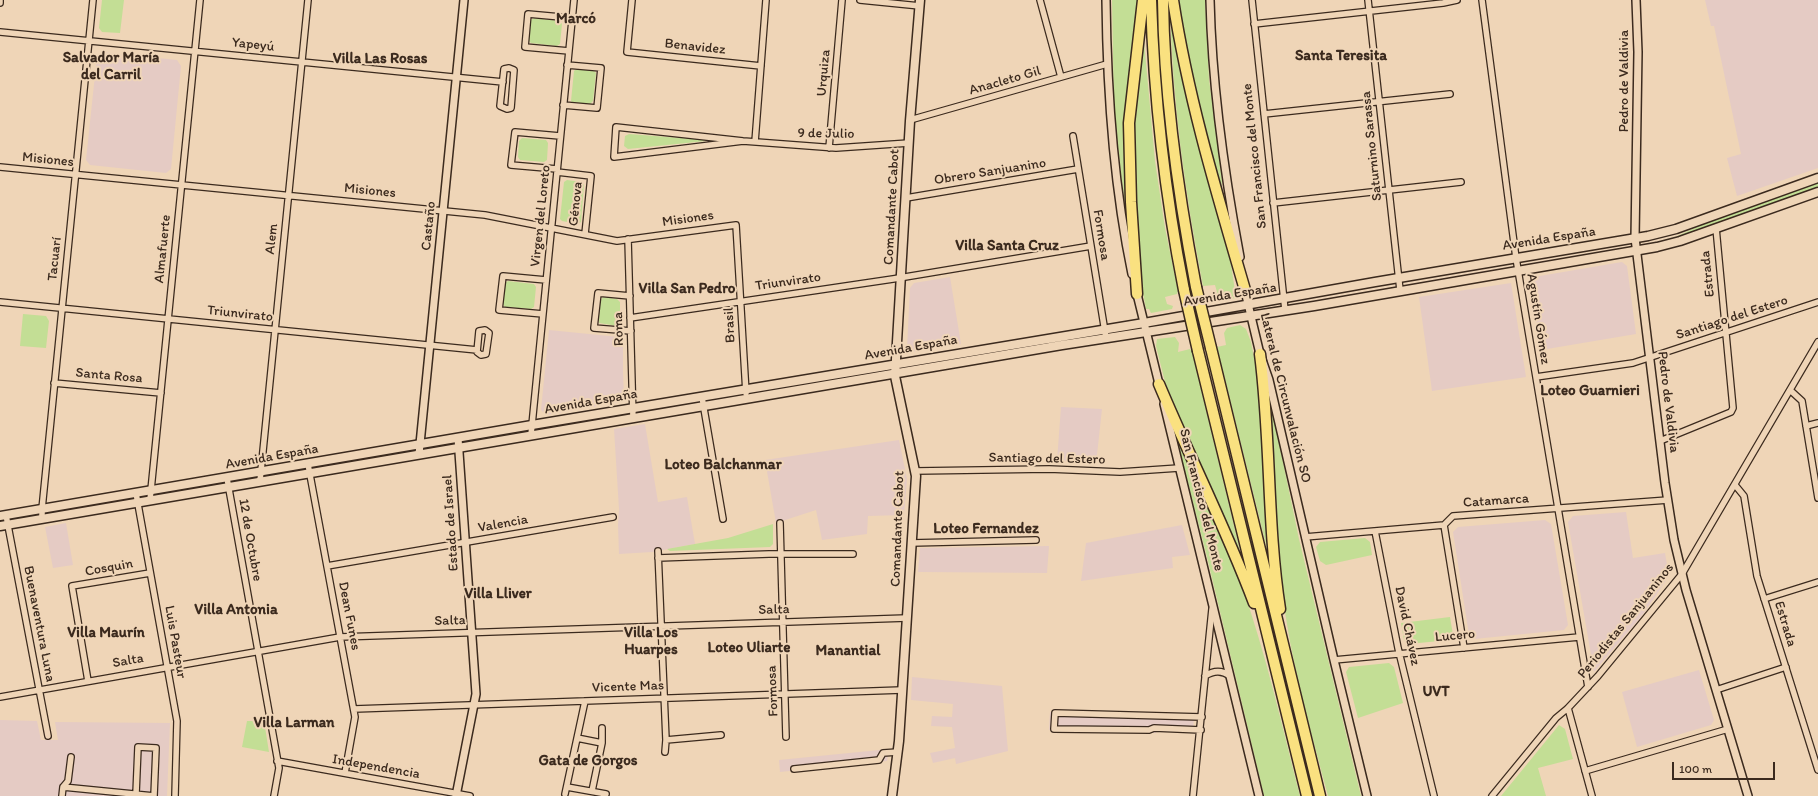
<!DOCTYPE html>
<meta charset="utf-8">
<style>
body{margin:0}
#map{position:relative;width:1818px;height:796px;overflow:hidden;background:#efd5b7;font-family:Itim,sans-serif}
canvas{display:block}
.scale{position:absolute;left:1672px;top:762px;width:103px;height:18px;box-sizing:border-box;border:2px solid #3b2a1e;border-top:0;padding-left:5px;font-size:12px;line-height:14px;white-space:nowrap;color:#3b2a1e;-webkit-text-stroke:3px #efd5b7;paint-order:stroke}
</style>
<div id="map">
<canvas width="1818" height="796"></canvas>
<div class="scale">100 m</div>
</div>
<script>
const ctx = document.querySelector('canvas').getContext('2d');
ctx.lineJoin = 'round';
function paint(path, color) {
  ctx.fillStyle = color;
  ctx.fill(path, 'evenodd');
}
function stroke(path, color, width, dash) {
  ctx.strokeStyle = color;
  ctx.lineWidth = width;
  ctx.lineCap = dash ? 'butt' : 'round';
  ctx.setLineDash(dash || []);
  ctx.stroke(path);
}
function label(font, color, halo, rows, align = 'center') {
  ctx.font = font + ' Itim,sans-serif';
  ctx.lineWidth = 4;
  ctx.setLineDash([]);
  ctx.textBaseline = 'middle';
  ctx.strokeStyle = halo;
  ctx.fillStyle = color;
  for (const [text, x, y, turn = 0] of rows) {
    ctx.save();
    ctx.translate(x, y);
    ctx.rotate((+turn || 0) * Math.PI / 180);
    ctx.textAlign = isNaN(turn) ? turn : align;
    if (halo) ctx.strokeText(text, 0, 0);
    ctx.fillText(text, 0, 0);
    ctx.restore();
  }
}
paint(new Path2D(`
 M1705,0H1818V168L1737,196L1727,158L1741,154L1714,26H1711Z
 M102,52L177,60L181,66L171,169L166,173L90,165L86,160L97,56Z
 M1622,262L1627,266L1636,334L1541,350L1530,282L1534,277Z
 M950,277L961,344L912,352L907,348L910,288L914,283Z
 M1511,283L1526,377L1432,391L1419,297Z
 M549,330L619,337L623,341V372L624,398L620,402L546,415L541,410Z
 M1061,407L1102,409L1096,464L1057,461Z
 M645,424L658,502L687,497L695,544L652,552L619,554L618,525L619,509L614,429Z
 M899,440L907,479L904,515L868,516L867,534L822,540L816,510L776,523L765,460Z
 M1626,512L1633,558L1665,553L1669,576L1644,613L1594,672L1568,522L1573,516Z
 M1545,520L1551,524L1568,625L1564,630L1474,639L1469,635L1453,532L1458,527Z
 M66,523L73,565L53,568L45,527Z
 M1182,525L1190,555L1172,557L1173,568L1081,581L1086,543Z
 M1049,546L1047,573L918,572L920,548Z
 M1699,670L1714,720L1711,725L1637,747L1622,692Z
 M912,677L1002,686L1008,751L956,764L955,758L933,763L930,753L955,748L952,727L931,726L932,716L952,717L953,704L911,700Z
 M1050,712L1194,715L1193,731L1156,730V733L1049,730Z
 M0,720L37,721L41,740H58L55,722L170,723L167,796H0Z
 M889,749L887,761L780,772L779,760Z`), '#e5cbc4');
paint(new Path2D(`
 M102,0H124L120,33L102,32L99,28Z
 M1112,0H1138L1125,115L1127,223L1114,113Z
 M1178,0H1205L1209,79L1222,181L1221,189L1189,70Z
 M1170,6L1203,152L1231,264L1236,298L1217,301L1214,298L1217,292L1215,285L1203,286C1185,193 1172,100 1170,6Z
 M534,18L560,21L562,24L560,44L557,46L531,43L529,41L531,20Z
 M1143,30L1155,161L1165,228L1178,291L1177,294L1165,297L1167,304L1173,306L1172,309L1151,313L1149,309H1146L1137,262L1132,138Z
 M576,69L594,71L596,73L593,101L590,104L572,102L571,101L574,71Z
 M629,134L706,140V141L628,149L624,146L625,136Z
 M522,138L546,140L548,143L547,160L544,162L520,160L518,157L519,141Z
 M567,180L582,182L584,185L581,222L578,224L562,221L560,219L564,182Z
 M1818,183V187L1685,234L1656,242L1677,236L1713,220Z
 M508,281L534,284L536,287L534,307L531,309L505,307L503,304L505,283Z
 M603,297L617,299L620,302V322L617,326L599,323L600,301Z
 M23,314L46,316L49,321L46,348L20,346Z
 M1240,325L1246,329L1251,342L1260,387L1270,561L1217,347L1226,345L1224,333L1227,328Z
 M1175,337L1179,343L1178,352L1190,349L1192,352L1242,559L1169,398L1156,346L1157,339Z
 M1271,414H1273L1299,539L1361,796H1328C1310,728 1290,660 1282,589C1276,531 1275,472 1271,414Z
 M1174,428C1197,480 1223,532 1242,586C1266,654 1282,726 1300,796H1264L1207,557Z
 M773,524V544L770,547L670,551L667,549L728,538Z
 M1365,538L1370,542L1372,555L1326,565L1320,561L1316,547L1320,542Z
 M1450,617L1453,635L1449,640L1409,644L1404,640L1401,623Z
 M1389,663L1394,667L1403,703L1358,718L1346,672L1349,667Z
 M247,721H264L269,752L242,747Z
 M1559,725L1565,729L1573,759L1538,768L1546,796H1501Z`), '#c3de95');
const minor = new Path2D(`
 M632,0L627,52L761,66
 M860,0L920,6
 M1040,0L1061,77
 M1252,0L1285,310
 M1368,0L1400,290
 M1482,0L1516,258L1588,687
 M0,3V0
 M1254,24L1443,3L1457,0
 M0,32L503,82
 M569,51L525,47L528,14L572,18
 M509,68L514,70L511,108L507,109L500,106L504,69Z
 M563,105L597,108L601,68L567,65
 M1264,114L1450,94
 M910,120L1107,64
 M1073,136L1106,338
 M743,141L614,157L616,127L743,141L836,148L909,143
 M755,142L766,0
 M829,148L842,0
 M0,167L485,215L617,241L736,225L746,393
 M557,169L511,165L515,132L560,136
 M557,172L591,176L585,234
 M906,198L1078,169
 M1273,203L1461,182
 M628,239L633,418
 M630,296L598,293L594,328L631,331
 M0,302L477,350
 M543,314L499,310L503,276L546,280
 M630,318L893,279L1091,246
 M485,330L489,333L486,354L481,355L477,352L479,331Z
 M1536,377L1633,363L1818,302
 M54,383L161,393
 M1790,390L1802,401L1818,498
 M702,397L723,519
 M1806,426L1818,423
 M531,435L574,0
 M1660,441L1731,412L1733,408L1716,228
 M308,464L355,717L345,773
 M915,471L1049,469L1120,472L1179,468
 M227,478L279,768L274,796
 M260,481L308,0
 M1735,485L1744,496L1757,576L1818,770
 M136,493L177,721L175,796
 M150,500L200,0
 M6,515L48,736
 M42,519V509L93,0
 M780,523L786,737
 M1444,525L1464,648
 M1375,531L1398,648L1434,796
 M1305,537L1444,525L1453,516L1668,500
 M911,543L1036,540
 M658,551L666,740L665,752
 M658,558L769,554H853
 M327,566L613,517
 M1764,599L1818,582
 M1334,660L1579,637
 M1205,676C1214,670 1222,670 1230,676
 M88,681L72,586L150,573
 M1716,690L1786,667
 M0,697L340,637L907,618
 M1568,708L1592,796
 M354,709L902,690
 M1201,730L1154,728L1149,730L1054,729L1055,713L1202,717
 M577,738L602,743
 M666,740L721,735
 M277,761L470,796
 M794,769L879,760L883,753L898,752
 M1585,771L1728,729
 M63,787L154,796
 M567,787L606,794
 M592,791L602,743V728
 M136,794L138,747L156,748L154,796
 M565,794L585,701
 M62,796L63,787L68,781L71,757
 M1193,796L1212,609
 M1492,796L1556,718L1568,708L1598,676L1682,574L1818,342`);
const tertiary = new Path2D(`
 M1106,0C1107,92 1113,183 1132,274
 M1210,0C1212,87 1224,172 1240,257
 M1636,0L1638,52L1635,238L1665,483L1674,540L1686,590L1748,796
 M1244,287L1260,354L1269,380L1334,660L1367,796
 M1136,290L1160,388
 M1164,404L1259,796
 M419,454L464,0
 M456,796L476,694L458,438`);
const secondary = new Path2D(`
 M0,516L532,425L1144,323L1375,282L1648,236L1676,229L1818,178
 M0,526L1062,345L1314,306L1657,247L1680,241L1818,192
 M892,796L899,741L916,476L895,376L910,121L920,0`);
const motorway = new Path2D(`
 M1151,0C1154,98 1165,194 1184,290
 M1163,0C1164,96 1178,193 1196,287
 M1173,0C1188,98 1217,194 1245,290
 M1137,294L1131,202L1129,123L1143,0
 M1211,348L1320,796
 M1198,351L1307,796
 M1260,354C1271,439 1267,526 1280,609
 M1159,384C1190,458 1226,528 1254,603`);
stroke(minor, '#3b2a1e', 8);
stroke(tertiary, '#3b2a1e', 10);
stroke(secondary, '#3b2a1e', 11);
stroke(motorway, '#3b2a1e', 13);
stroke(minor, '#efd5b7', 5.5);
stroke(tertiary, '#efd5b7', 7);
stroke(secondary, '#efd5b7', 8);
stroke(motorway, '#fae180', 10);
const motorwayBridge = new Path2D(`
 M1196,287L1211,348
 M1184,290L1198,351`);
stroke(motorwayBridge, '#3b2a1e', 13, []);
stroke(motorwayBridge, '#fae180', 10);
label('14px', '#3b2a1e', '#efd5b7', [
 ["Yapeyú",253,45,6],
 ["Benavidez",695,47,6],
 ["Urquiza",824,73,-85],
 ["Anacleto Gil",1005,81,-16],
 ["Pedro de Valdivia",1624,81,-90],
 ["9 de Julio",826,134,1],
 ["Saturnino Sarassa",1372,146,-96],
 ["San Francisco del Monte",1255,156,-96],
 ["Misiones",48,160,6],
 ["Obrero Sanjuanino",990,172,-9],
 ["Misiones",370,191,6],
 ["Génova",576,204,-84],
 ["Comandante Cabot",892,207,-87],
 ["Virgen del Loreto",541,216,-84],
 ["Misiones",688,219,-8],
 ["Castaño",429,226,-84],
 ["Formosa",1101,235,81],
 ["Alem",272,239,-84],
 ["Avenida España",1549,239,-9],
 ["Almafuerte",163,249,-84],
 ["Tacuarí",55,259,-84],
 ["Estrada",1708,274,-96],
 ["Triunvirato",788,282,-8],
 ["Avenida España",1230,295,-9],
 ["Triunvirato",240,314,6],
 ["Santiago del Estero",1732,318,-18],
 ["Agustín Gómez",1538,319,81],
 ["Brasil",730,325,-93],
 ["Roma",619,329,-92],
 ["Avenida España",911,348,-10],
 ["Santa Rosa",109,376,5],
 ["Lateral de Circunvalación SO",1285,398,76],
 ["Avenida España",591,402,-10],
 ["Pedro de Valdivia",1668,402,83],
 ["Avenida España",272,457,-10],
 ["Santiago del Estero",1047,459,1],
 ["San Francisco del Monte",1201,500,76],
 ["Catamarca",1496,501,-4],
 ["Estado de Israel",451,523,-94],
 ["Valencia",503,524,-10],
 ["Comandante Cabot",898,529,-88],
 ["12 de Octubre",250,540,80],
 ["Cosquin",109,568,-10],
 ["Salta",774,610,-2],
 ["Dean Funes",349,616,79],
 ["Salta",450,621,-2],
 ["Periodistas Sanjuaninos",1626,621,-51],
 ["Buenaventura Luna",39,624,79],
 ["Estrada",1785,624,73],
 ["David Chávez",1407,626,78],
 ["Lucero",1455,636,-5],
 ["Luis Pasteur",175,642,80],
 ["Salta",128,661,-10],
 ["Vicente Mas",628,687,-2],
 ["Formosa",773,691,-92],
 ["Independencia",376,767,10]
]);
label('bold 15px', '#3b2a1e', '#efd5b7', [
 ["Marcó",576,19],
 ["Santa Teresita",1341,56],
 ["Salvador María",111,58],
 ["del Carril",111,75],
 ["Villa Las Rosas",380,59],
 ["Villa Santa Cruz",1007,246],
 ["Villa San Pedro",687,289],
 ["Loteo Guarnieri",1590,391],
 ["Loteo Balchanmar",723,465],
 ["Loteo Fernandez",986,529],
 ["Villa Lliver",498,594],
 ["Villa Antonia",236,610],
 ["Villa Maurín",106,633],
 ["Villa Los",651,633],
 ["Huarpes",651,650],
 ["Loteo Uliarte",749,648],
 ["Manantial",848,651],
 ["UVT",1436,692],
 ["Villa Larman",294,723],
 ["Gata de Gorgos",588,761]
]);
</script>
